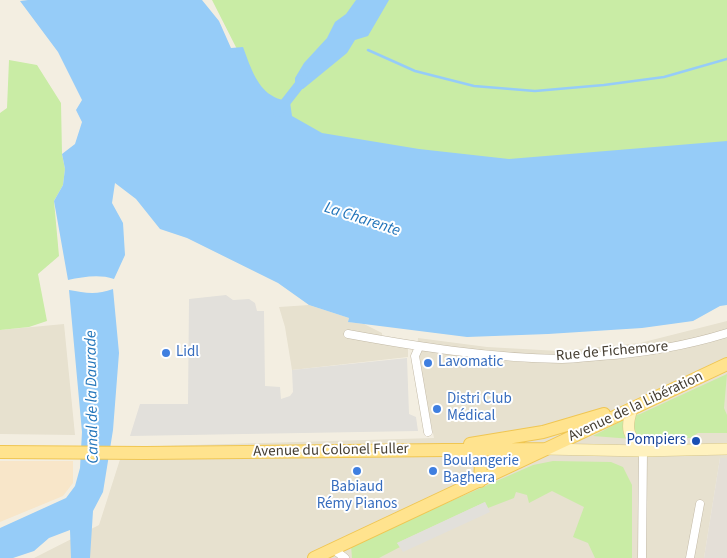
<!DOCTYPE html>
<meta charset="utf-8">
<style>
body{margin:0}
canvas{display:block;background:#f3eee1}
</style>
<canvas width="727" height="558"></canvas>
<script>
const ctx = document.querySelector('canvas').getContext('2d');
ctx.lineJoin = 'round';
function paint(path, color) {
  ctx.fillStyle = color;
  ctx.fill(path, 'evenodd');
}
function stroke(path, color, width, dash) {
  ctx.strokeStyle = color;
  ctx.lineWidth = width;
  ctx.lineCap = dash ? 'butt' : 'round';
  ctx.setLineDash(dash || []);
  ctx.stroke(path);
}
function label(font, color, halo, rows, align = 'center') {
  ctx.font = font + ' "Source Sans 3",sans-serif';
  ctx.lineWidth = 4;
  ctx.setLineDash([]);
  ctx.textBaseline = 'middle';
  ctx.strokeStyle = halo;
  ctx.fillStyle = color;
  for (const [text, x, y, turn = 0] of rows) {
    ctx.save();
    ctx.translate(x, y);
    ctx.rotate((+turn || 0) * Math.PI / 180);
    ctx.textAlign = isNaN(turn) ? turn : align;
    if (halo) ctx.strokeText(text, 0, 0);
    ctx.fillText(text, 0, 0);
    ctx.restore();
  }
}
paint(new Path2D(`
 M309,305L346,317L349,318L348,322L364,324L382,333V337L408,342V357L292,370L285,327L279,307Z
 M727,321V458H720L704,558H34L99,525L124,447L434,438L417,356L418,338L487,347L559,351L640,343Z
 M64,324L75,435L0,434V330Z`), '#e7e1cf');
paint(new Path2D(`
 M0,461H73V483L63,496L0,522Z`), '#f8e6c9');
paint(new Path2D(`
 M720,458H727V558H704Z`), '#e4dfd7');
paint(new Path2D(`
 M212,0H727V168L507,196L274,122Z
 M9,60L37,65L61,103L62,154L65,169L63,185L54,201L59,256L38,274L47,321L29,327L0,330V113L7,108Z
 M727,374L724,408L727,415V433H698L690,438L632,439L593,436L629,417L640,414Z
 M553,461L611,462L623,467L632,485V558H595L588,543L573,537L584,507L552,491L529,503L527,495L516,492L514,498L488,508L485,502L397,543L400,547L379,558H352L351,545L533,465Z`), '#c9eca5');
paint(new Path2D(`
 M226,295L233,300L249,299L255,303L257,311H264L265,386L280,387L281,399L290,396L293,392L292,370L407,358L409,414L416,417L418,431L130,436L140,404H188L189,299Z
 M485,502L490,512L403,552L397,543Z`), '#e2e0db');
paint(new Path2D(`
 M28,0H202L219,21L231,48L243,47C249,63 256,86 271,95C276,99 284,100 290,102L292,116L322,133L419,149L509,159L727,141V305L720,306L693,321L642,328L548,334L467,337L348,322L349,318L346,317L309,305L278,283L187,238L160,229L136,199L115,183L112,203L123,223L125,255L114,279C99,274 83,277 68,280L54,201L63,185L65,169L62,154L75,144L82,122L76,110L82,100L58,52L20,1Z
 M356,0H389L368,36L355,40L347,53L303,89H295V78L304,63L327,38L335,22L346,14Z
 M113,289L119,353L113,430L103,492L93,511L90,558H71L70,530L49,538L34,551L13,558H0V528L66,498L75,486L80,468L82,432L69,290C85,293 97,295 113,289Z`), '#96ccf8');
stroke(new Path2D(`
 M368,50L415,71L474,86L535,91L604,85L664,77L727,59`), '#96ccf8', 2.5);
stroke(new Path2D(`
 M278,112L303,80`), '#96ccf8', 10);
const street = new Path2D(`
 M348,334C419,347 490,358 562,359C575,359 588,357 600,356C643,353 685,346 727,333
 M419,347L415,356L428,432
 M333,549L345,558
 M642,558L643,451
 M690,558L700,504`);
const secondary = new Path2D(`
 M632,409C625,430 628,435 643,451
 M545,449L643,451L727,449`);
const primary = new Path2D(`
 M470,444L543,432L604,414
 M472,450L481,463L480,481
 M0,452L145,453L545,449
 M314,558L727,364`);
stroke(street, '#c2b9a6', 9);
stroke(secondary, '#d8c78b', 12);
stroke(primary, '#f0c652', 14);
stroke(street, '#fff', 8);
stroke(secondary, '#fff2bf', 11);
stroke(primary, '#ffe38e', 12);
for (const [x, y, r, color] of [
 [166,353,5,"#3f7fe0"],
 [428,363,5,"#3f7fe0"],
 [437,409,5,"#3f7fe0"],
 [696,441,5,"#1a4fb4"],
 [357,471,5,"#3f7fe0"],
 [433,471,5,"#3f7fe0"]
]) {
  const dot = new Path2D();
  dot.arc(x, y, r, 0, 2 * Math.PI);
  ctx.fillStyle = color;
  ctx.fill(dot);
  stroke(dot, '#fff', 2);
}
label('15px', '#453e32', '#fff', [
 ["Rue de Fichemore",612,352,-5],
 ["Avenue de la Libération",636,407,-25],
 ["Avenue du Colonel Fuller",331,451,-1]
]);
label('15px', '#366cbe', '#fff', [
 ["Lidl",176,353],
 ["Lavomatic",438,363],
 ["Distri Club",447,400],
 ["Médical",447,417],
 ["Boulangerie",443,462],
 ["Baghera",443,479],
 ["Babiaud",357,488,"center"],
 ["Rémy Pianos",357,505,"center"]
], 'left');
label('15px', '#164399', '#fff', [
 ["Pompiers",686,441]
], 'right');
label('italic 16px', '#2174ba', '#fff', [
 ["La Charente",362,220,18],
 ["Canal de la Daurade",93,397,-91]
]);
</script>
